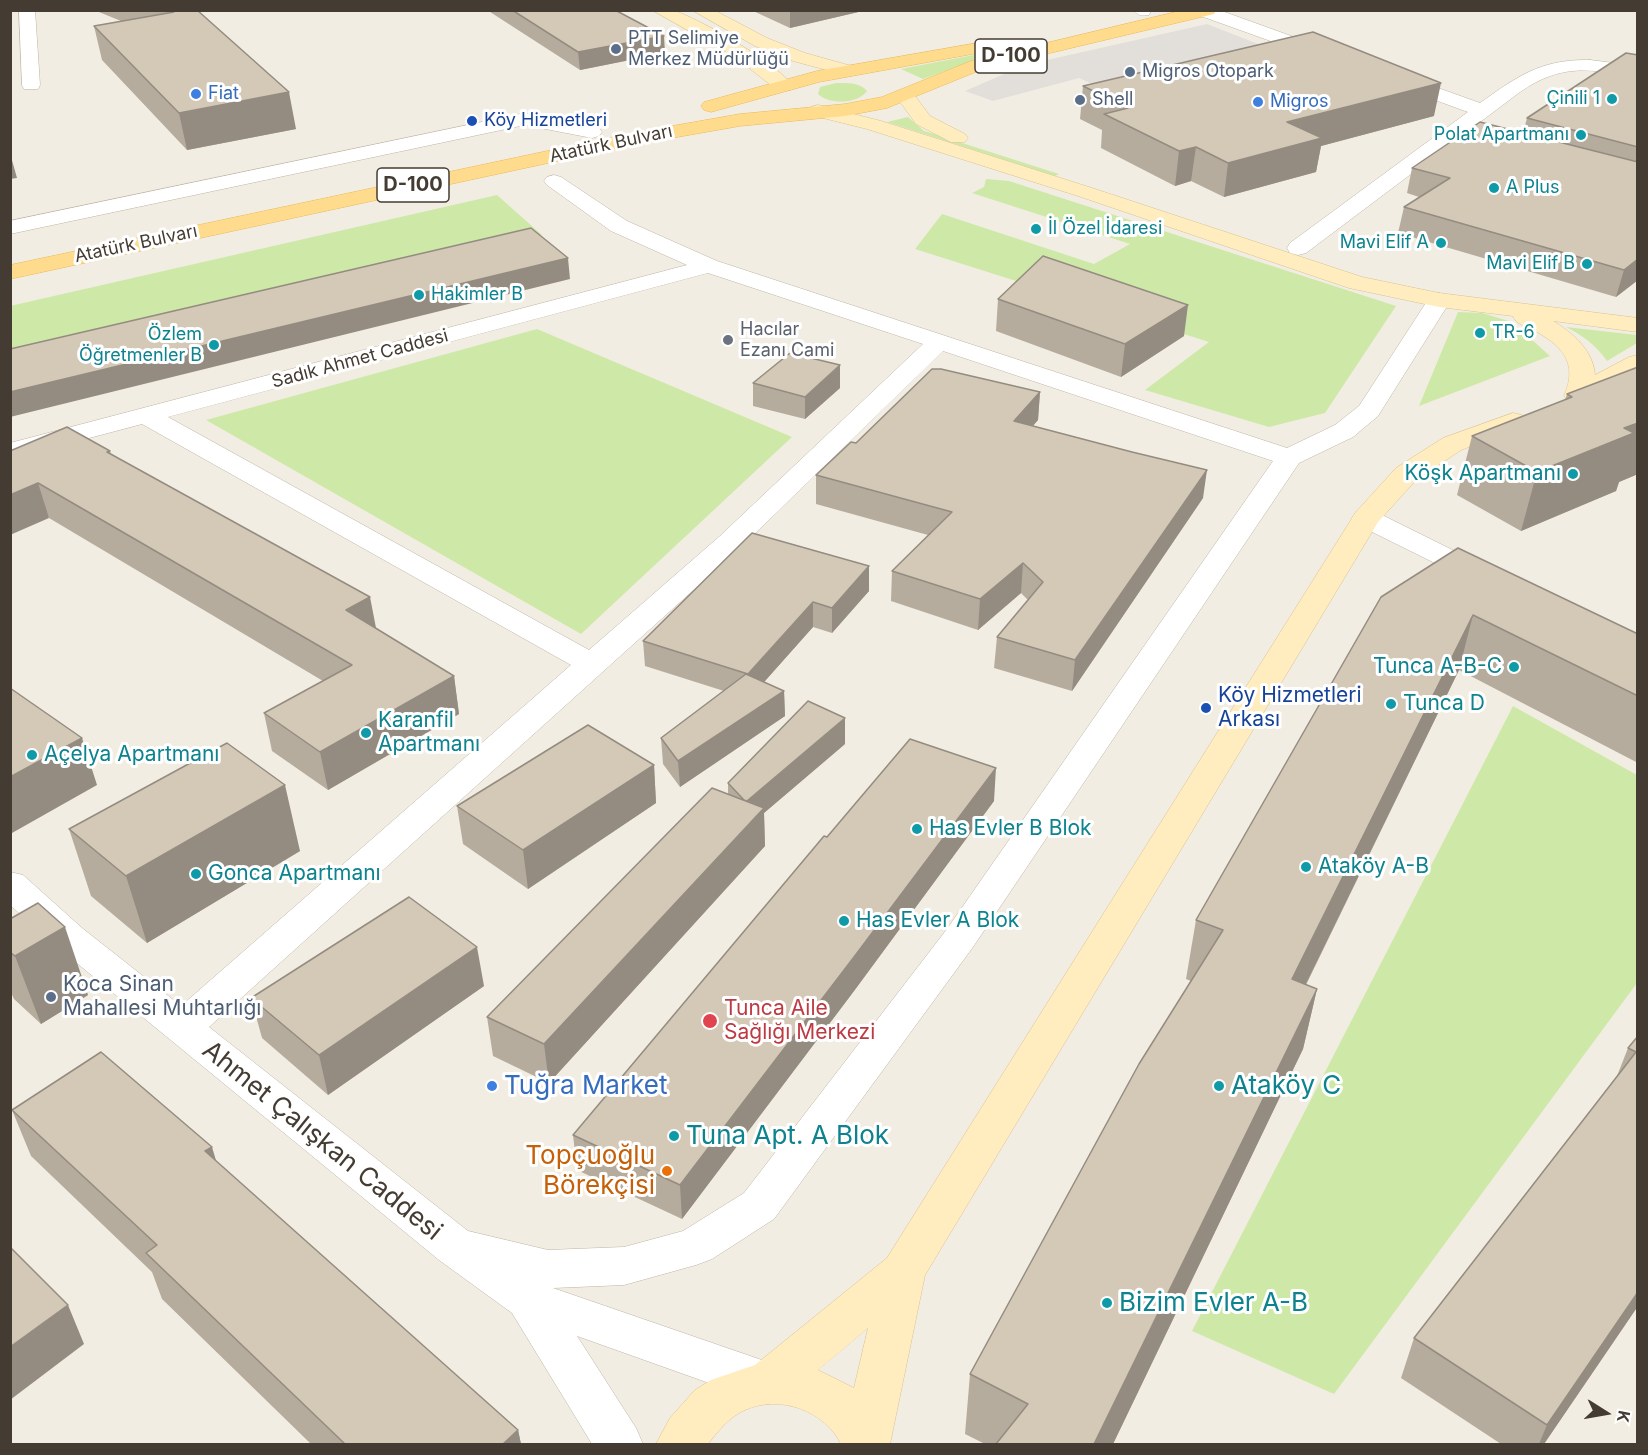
<!DOCTYPE html>
<meta charset="utf-8">
<style>
body{margin:0}
#map{position:relative;width:1648px;height:1455px;overflow:hidden;background:#f2ede2;font-family:Inter,sans-serif}
canvas{display:block}
.frame{position:absolute;inset:0;border:12px solid #443c32;pointer-events:none}
.north{position:absolute;left:1576px;top:1383px;width:60px;height:60px;-webkit-text-stroke:4px #fff;paint-order:stroke;rotate:101deg;font-size:16px;font-weight:700;line-height:24px;text-align:center;color:#443c32}
.north::after{content:'';display:block;margin:auto;width:21px;height:27px;background:#443c32;clip-path:polygon(50% 0,100% 100%,50% 72%,0 100%)}
</style>
<div id="map">
<canvas width="1648" height="1455"></canvas>
<div class="frame"></div>
<div class="north">K</div>
</div>
<script>
const ctx = document.querySelector('canvas').getContext('2d');
ctx.lineJoin = 'round';
function paint(path, color) {
  ctx.fillStyle = color;
  ctx.fill(path, 'evenodd');
}
function stroke(path, color, width, dash) {
  ctx.strokeStyle = color;
  ctx.lineWidth = width;
  ctx.lineCap = dash ? 'butt' : 'round';
  ctx.setLineDash(dash || []);
  ctx.stroke(path);
}
function label(font, color, halo, rows, align = 'center') {
  ctx.font = font + ' Inter,sans-serif';
  ctx.lineWidth = 6;
  ctx.setLineDash([]);
  ctx.textBaseline = 'middle';
  ctx.strokeStyle = halo;
  ctx.fillStyle = color;
  for (const [text, x, y, turn = 0] of rows) {
    ctx.save();
    ctx.translate(x, y);
    ctx.rotate((+turn || 0) * Math.PI / 180);
    ctx.textAlign = isNaN(turn) ? turn : align;
    if (halo) ctx.strokeText(text, 0, 0);
    ctx.fillText(text, 0, 0);
    ctx.restore();
  }
}
paint(new Path2D(`
 M984,53L989,55L923,79L901,69Z
 M836,83C846,83 860,82 867,91C858,104 829,105 818,94L820,87Z
 M908,117L924,131L931,133L1059,174L1055,176L887,122Z
 M986,179L1009,181L1396,306L1325,413L1269,427L1145,390L1209,342L915,249L942,214L1094,264L1130,244L972,193L984,187Z
 M497,195L542,235L11,363L10,306Z
 M1458,312L1482,313L1512,322L1550,356L1419,406Z
 M1566,327L1637,335V343L1607,361C1595,344 1583,336 1566,327Z
 M537,329L792,437L581,634L206,420Z
 M1513,706L1637,775V983L1334,1394L1192,1331Z`), '#cee9a7');
paint(new Path2D(`
 M1207,24L1299,60L1175,122L1079,78L993,101L965,91L1025,65Z`), '#e2dfdb');
const minor = new Path2D(`
 M19,10H35L40,85L38,89H24L22,85Z
 M1134,10H1151V11L1149,15C1142,16 1138,16 1134,10Z
 M1219,10L1330,50L1333,54L1330,58H1318L1198,15L1196,11Z
 M1590,60L1638,66V77C1589,69 1562,63 1520,92L1306,253L1298,255L1290,253L1287,248L1290,243L1468,112L1388,83L1386,79L1388,75H1402L1480,103C1518,76 1541,59 1590,60Z
 M525,113L592,126L599,128L602,132L599,136L592,138L525,125L10,234V221Z
 M554,175L561,177L627,221L717,261L1287,448L1335,425L1359,406L1431,295L1439,293L1447,295L1451,300L1378,416L1353,437L1299,463L973,947L774,1219L712,1259L696,1265L624,1285L553,1288L785,1368L792,1383L785,1398L768,1404L577,1336L636,1428L643,1444H592L512,1313L439,1260L56,946L10,905V872L23,875L82,928L181,1006L571,665L142,424L10,459V443L687,265L611,231L547,185L544,181L547,177ZM708,273L923,344L720,536L589,650L168,417ZM943,351L1273,461L947,929L744,1193L683,1231L624,1247L548,1250L468,1231L209,1027L740,548Z
 M1366,510L1376,512L1495,571L1500,577L1495,583L1485,586L1475,583L1356,524L1352,518L1356,512Z`);
const secondary = new Path2D(`
 M652,10C659,10 669,9 675,11C702,20 778,64 793,86L791,90H777L735,57Z
 M692,10H714L767,38L805,53L855,67L858,71L855,75L849,76L793,61L755,46Z
 M905,90L912,92L930,116L965,134L968,138L965,142H951L916,124L896,96L898,92Z
 M818,105L881,121L1092,188L1362,277L1439,293L1638,318V332L1553,321C1573,333 1593,350 1595,375L1629,357L1638,355V372L1586,401L1577,404L1568,401L1564,396C1579,362 1561,344 1531,329C1523,325 1516,324 1513,316L1439,307L1349,288L1078,196L867,129L811,115L808,111L811,107Z
 M1513,413L1522,415L1526,421L1522,427L1461,450L1416,480L1378,522L925,1275L890,1444H841C825,1411 780,1394 745,1410C729,1417 718,1431 708,1444H656L670,1418L695,1390L711,1380L755,1365L887,1258L1356,512L1396,468L1443,438ZM868,1328L854,1388L818,1370Z`);
const primary = new Path2D(`
 M1184,10H1216L1214,14L983,69L887,108L845,116L740,126L632,145L10,279V265L632,133L740,114L845,104L882,97L971,61Z
 M983,42L989,43L992,47L989,51L819,82L711,112L704,110L701,106L704,102L817,71Z`);
stroke(minor, '#beb4a4', 1);
stroke(secondary, '#d8c290', 1);
stroke(primary, '#e9b958', 1);
paint(minor, '#fff');
paint(secondary, '#ffedbf');
paint(primary, '#ffdb8e');
paint(new Path2D(`
 M94,10H197L296,129L187,150L102,60L94,26L121,21Z
 M487,10H615L665,53L580,70Z
 M751,10H867L790,28Z
 M1638,55V280L1616,297L1398,233L1404,207L1419,197L1407,193L1412,168L1523,133L1527,118Z
 M1083,86L1434,116L1321,146L1316,172L1224,197L1191,181L1175,186L1101,148L1102,130L1080,119Z
 M998,299L1184,336L1121,377L996,331Z
 M1638,367V474L1619,482L1616,491L1521,531L1457,495L1472,436L1565,400L1567,394Z
 M753,383L840,388L805,419L753,406Z
 M1040,392L1038,420L1033,426L1203,498L1072,691L994,668L997,637L1028,600L1021,593L978,630L891,601L892,571L928,535L816,504V475L856,443Z
 M10,451H110L111,454L376,628L454,676L459,714L328,790L272,751L264,713L323,681L49,518Z
 M869,566V591L832,633L813,627L764,682L784,691L785,716L680,787L663,764L661,738L724,691L645,666L643,641Z
 M1381,597L1638,634V763L1459,670L1306,985L1317,989L1303,1049L1113,1444H985L965,1434L970,1374L1191,981L1186,979L1196,920Z
 M845,744L764,813L765,846L549,1083L493,1056L487,1017L728,794V783Z
 M654,765L656,803L528,889L463,844L457,806Z
 M994,801L854,991L682,1219L577,1170L573,1135L827,837Z
 M69,829L300,851L147,943L91,896Z
 M10,919L88,995L41,1024L14,999L10,990Z
 M484,986L328,1095L262,1038L251,998Z
 M1638,1036V1306L1544,1444H1501L1401,1378L1414,1338L1617,1076L1628,1048Z
 M12,1110L216,1161L518,1430L521,1444H311L162,1299L152,1272L31,1156Z`), '#b6ac9d');
paint(new Path2D(`
 M790,10H867L790,28Z
 M664,36L665,53L580,70L578,52Z
 M1441,83L1434,116L1321,146L1316,172L1224,197L1228,163L1287,122Z
 M289,92L296,129L187,150L179,113Z
 M1196,147L1191,181L1175,186L1179,151Z
 M10,153L17,178L10,179Z
 M568,258L570,279L10,417V392Z
 M1638,259V280L1616,297L1624,270Z
 M1188,305L1184,336L1121,377L1125,344Z
 M840,365V388L805,419V397Z
 M1040,392L1038,420L1012,449L1014,421Z
 M1638,423V474L1619,482L1616,491L1521,531L1537,472L1624,428Z
 M1207,470L1203,498L1072,691L1075,660Z
 M38,483L49,518L10,535V495Z
 M1023,563L1021,593L978,630L980,599Z
 M869,566V591L832,633V608Z
 M370,597L377,633L346,610Z
 M813,602V627L749,699L748,674Z
 M1473,615L1459,670L1279,1039L1292,979Z
 M454,676L459,714L328,790L320,752Z
 M784,691L785,716L680,787L678,761Z
 M845,718V744L764,813L765,846L549,1083L544,1044L746,802Z
 M82,738L97,785L12,833L10,830V777Z
 M654,765L656,803L528,889L523,850Z
 M996,768L994,801L854,991L682,1219L680,1185Z
 M285,785L300,851L147,943L126,876Z
 M65,927L88,995L41,1024L15,956Z
 M477,947L484,986L328,1095L319,1055Z
 M1317,989L1303,1049L1113,1444H1094Z
 M212,1147L226,1194L205,1151Z
 M1638,1292V1306L1544,1444H1539L1547,1425Z
 M68,1305L84,1344L10,1400V1347Z
 M518,1430L521,1444H503Z`), '#948c80');
const building = new Path2D(`
 M169,10H197L289,92L179,113L94,26L174,12Z
 M512,10H615L664,36L578,52Z
 M1313,32L1441,83L1287,122L1322,138L1228,163L1196,147L1179,151L1104,114L1128,108L1083,86Z
 M1626,53L1638,55V147L1527,118Z
 M1480,122L1638,162V259L1624,270L1404,207L1450,178L1412,168Z
 M531,228L568,258L10,392V349Z
 M1043,256L1188,305L1125,344L998,299Z
 M790,353L840,365L805,397L753,383Z
 M1638,367V423L1624,428L1634,433L1537,472L1472,436L1572,397L1567,394Z
 M932,369H941L1040,392L1014,421L1132,452L1207,470L1075,660L997,637L1043,582L1023,563L980,599L892,571L952,512L816,475L851,442L856,443Z
 M67,427L110,451L107,452L370,597L346,610L454,676L320,752L264,713L352,665L38,483L10,495V451Z
 M752,533L869,566L832,608L813,602L748,674L643,641Z
 M1458,548L1638,634V696L1473,615L1292,979L1317,989L1094,1444H996L1028,1404L970,1374L1139,1064L1223,930L1196,920L1381,597Z
 M746,674L784,691L678,761L661,738Z
 M10,688L82,738L10,777Z
 M808,701L845,718L747,801L744,800L728,783Z
 M588,725L654,765L523,850L457,806Z
 M910,739L996,768L854,957L680,1185L573,1135L824,836L827,837Z
 M227,743L285,785L126,876L69,829Z
 M712,788L764,808L544,1044L487,1017Z
 M409,897L477,947L319,1055L251,998Z
 M38,903L65,927L15,956L10,952V919Z
 M1638,1036V1292L1547,1425L1414,1338L1636,1052L1628,1048Z
 M101,1052L212,1147L205,1151L518,1430L503,1444H345L146,1253L157,1245L12,1110Z
 M10,1247L68,1305L10,1347Z`);
paint(building, '#d4c8b7');
stroke(building, '#948c80', 1.5);
for (const [x, y, r, color] of [
 [616,49,6,"#5c6f8a"],
 [1130,72,6,"#5c6f8a"],
 [196,94,6,"#3f7fe0"],
 [1612,99,6,"#0f9aa8"],
 [1080,100,6,"#5c6f8a"],
 [1258,102,6,"#3f7fe0"],
 [472,121,6,"#1a4fb4"],
 [1581,135,6,"#0f9aa8"],
 [1494,188,6,"#0f9aa8"],
 [1036,229,6,"#0f9aa8"],
 [1441,243,6,"#0f9aa8"],
 [1587,264,6,"#0f9aa8"],
 [419,295,6,"#0f9aa8"],
 [1480,333,6,"#0f9aa8"],
 [728,340,6,"#6b7280"],
 [214,345,6,"#0f9aa8"],
 [1573,474,6,"#0f9aa8"],
 [1514,667,6,"#0f9aa8"],
 [1391,704,6,"#0f9aa8"],
 [1206,708,6,"#1a4fb4"],
 [366,733,6,"#0f9aa8"],
 [32,755,6,"#0f9aa8"],
 [917,829,6,"#0f9aa8"],
 [1306,867,6,"#0f9aa8"],
 [196,874,6,"#0f9aa8"],
 [844,921,6,"#0f9aa8"],
 [51,997,6,"#5c6f8a"],
 [710,1021,8,"#e0444e"],
 [492,1086,6,"#3f7fe0"],
 [1219,1086,6,"#0f9aa8"],
 [674,1136,6,"#0f9aa8"],
 [667,1171,6,"#e8710a"],
 [1107,1303,6,"#0f9aa8"]
]) {
  const dot = new Path2D();
  dot.arc(x, y, r, 0, 2 * Math.PI);
  ctx.fillStyle = color;
  ctx.fill(dot);
  stroke(dot, '#fff', 2);
}
label('18px', '#4e5e75', '#fff', [
 ["PTT Selimiye",628,39],
 ["Merkez Müdürlüğü",628,60],
 ["Migros Otopark",1142,72],
 ["Shell",1092,100]
], 'left');
label('18px', '#366cbe', '#fff', [
 ["Fiat",208,94],
 ["Migros",1270,102]
], 'left');
label('18px', '#0d838f', '#fff', [
 ["Çinili 1",1600,99],
 ["Polat Apartmanı",1569,135],
 ["A Plus",1506,188,"left"],
 ["İl Özel İdaresi",1048,229,"left"],
 ["Mavi Elif A",1429,243],
 ["Mavi Elif B",1575,264],
 ["Hakimler B",431,295,"left"],
 ["TR-6",1492,333,"left"],
 ["Özlem",202,335],
 ["Öğretmenler B",202,356]
], 'right');
label('18px', '#164399', '#fff', [
 ["Köy Hizmetleri",484,121]
], 'left');
label('18px', '#443c32', '#fff', [
 ["Atatürk Bulvarı",611,144,-12],
 ["Atatürk Bulvarı",136,244,-12],
 ["Sadık Ahmet Caddesi",360,359,-15]
]);
label('18px', '#5b616d', '#fff', [
 ["Hacılar",740,330],
 ["Ezanı Cami",740,351]
], 'left');
for (const [x, y, w] of [
 [1011,56,72],
 [413,185,72]
]) {
  const box = new Path2D();
  box.roundRect(x - w / 2, y - 17, w, 34, 4.5);
  ctx.fillStyle = '#fff';
  ctx.fill(box);
  stroke(box, '#443c32', 1.5);
}
label('bold 20px', '#443c32', null, [
 ["D-100",1011,56],
 ["D-100",413,185]
]);
label('21px', '#0d838f', '#fff', [
 ["Köşk Apartmanı",1561,474,"right"],
 ["Tunca A-B-C",1502,667,"right"],
 ["Tunca D",1403,704],
 ["Karanfil",378,721],
 ["Apartmanı",378,745],
 ["Açelya Apartmanı",44,755],
 ["Has Evler B Blok",929,829],
 ["Ataköy A-B",1318,867],
 ["Gonca Apartmanı",208,874],
 ["Has Evler A Blok",856,921]
], 'left');
label('21px', '#164399', '#fff', [
 ["Köy Hizmetleri",1218,696],
 ["Arkası",1218,720]
], 'left');
label('21px', '#4e5e75', '#fff', [
 ["Koca Sinan",63,985],
 ["Mahallesi Muhtarlığı",63,1009]
], 'left');
label('21px', '#be3a42', '#fff', [
 ["Tunca Aile",724,1009],
 ["Sağlığı Merkezi",724,1033]
], 'left');
label('26px', '#366cbe', '#fff', [
 ["Tuğra Market",504,1086]
], 'left');
label('26px', '#0d838f', '#fff', [
 ["Ataköy C",1231,1086],
 ["Tuna Apt. A Blok",686,1136],
 ["Bizim Evler A-B",1119,1303]
], 'left');
label('26px', '#443c32', '#fff', [
 ["Ahmet Çalışkan Caddesi",322,1141,39]
]);
label('26px', '#c56008', '#fff', [
 ["Topçuoğlu",655,1156],
 ["Börekçisi",655,1186]
], 'right');
</script>
